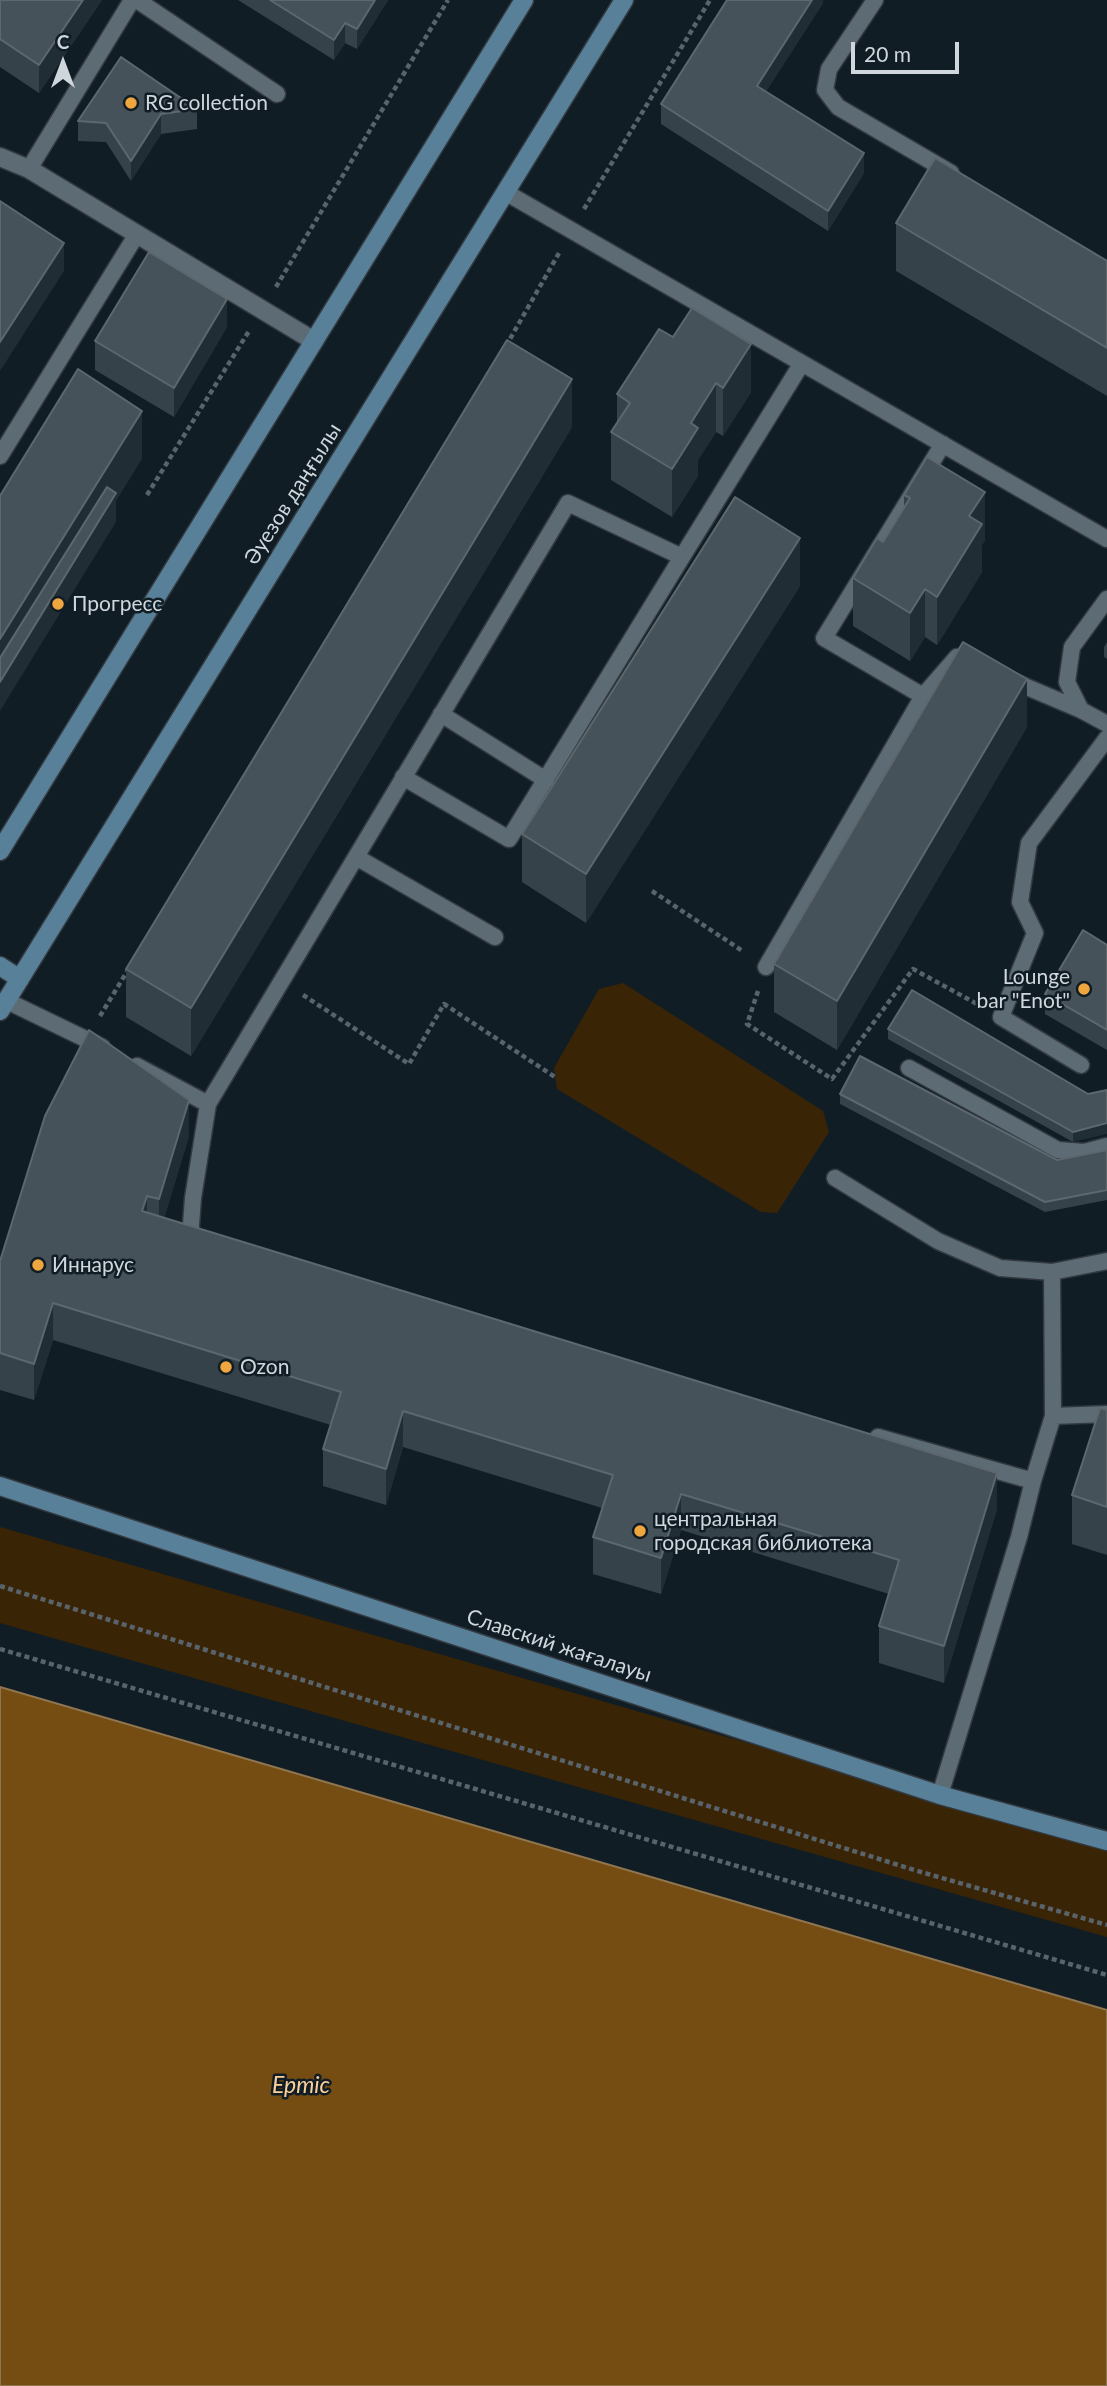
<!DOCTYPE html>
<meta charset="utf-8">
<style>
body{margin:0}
#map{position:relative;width:1107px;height:2386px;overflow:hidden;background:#111d25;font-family:Lato,sans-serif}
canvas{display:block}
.north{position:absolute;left:28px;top:28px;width:70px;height:70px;-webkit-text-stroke:5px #111d25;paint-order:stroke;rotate:0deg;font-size:19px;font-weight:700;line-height:28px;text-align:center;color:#cfd7dd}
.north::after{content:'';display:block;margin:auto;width:24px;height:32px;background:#cfd7dd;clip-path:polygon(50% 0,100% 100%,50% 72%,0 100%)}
.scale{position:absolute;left:851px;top:42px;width:108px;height:32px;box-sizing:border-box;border:4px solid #cfd7dd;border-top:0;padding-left:9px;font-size:21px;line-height:24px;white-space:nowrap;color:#cfd7dd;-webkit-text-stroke:5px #111d25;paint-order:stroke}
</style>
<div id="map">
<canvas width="1107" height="2386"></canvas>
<div class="north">С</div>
<div class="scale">20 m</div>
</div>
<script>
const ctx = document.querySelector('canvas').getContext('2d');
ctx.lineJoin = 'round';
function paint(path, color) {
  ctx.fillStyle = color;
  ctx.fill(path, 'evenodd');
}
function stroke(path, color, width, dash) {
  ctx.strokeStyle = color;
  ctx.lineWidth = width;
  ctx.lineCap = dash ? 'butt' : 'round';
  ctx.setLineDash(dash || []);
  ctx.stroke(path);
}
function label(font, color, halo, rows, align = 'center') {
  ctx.font = font + ' Lato,sans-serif';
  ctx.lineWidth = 5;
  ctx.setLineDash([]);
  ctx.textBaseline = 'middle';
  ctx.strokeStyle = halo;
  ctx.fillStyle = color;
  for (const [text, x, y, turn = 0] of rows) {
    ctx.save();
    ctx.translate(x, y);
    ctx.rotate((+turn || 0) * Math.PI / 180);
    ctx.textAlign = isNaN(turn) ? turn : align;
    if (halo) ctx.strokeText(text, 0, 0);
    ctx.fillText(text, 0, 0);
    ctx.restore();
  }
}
paint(new Path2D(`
 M623,983L823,1111L829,1132L777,1213L761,1212L557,1089L554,1068L599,989Z
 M0,1527L1107,1847V1937L0,1623Z`), '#3a2406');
const water = new Path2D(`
 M0,1687L1107,2010V2386H0Z`);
paint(water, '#754d13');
stroke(water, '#907650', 2);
const lane = new Path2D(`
 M137,0L277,94
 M875,0L829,69L825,90L838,107L951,173
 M29,169L132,0
 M505,192L1107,539
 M0,456L137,234
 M1107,599L1072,647L1067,682L1081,710L1107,724
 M1008,679L1081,710
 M923,696L957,657L965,661
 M441,714L546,780
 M403,777L509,839L682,557
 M356,857L495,937
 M766,967L923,696L824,638L943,444
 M7,1001L102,1047
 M1081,1065L1001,1017L1035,933L1020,902L1029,843L1107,738
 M137,1066L208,1104L193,1198L190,1238L197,1240
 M909,1068L1058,1150L1084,1152L1107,1146
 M208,1104L568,503L682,557L802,363
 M835,1178L938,1241L1000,1268L1052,1272
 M1053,1416L1107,1414
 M878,1437L1033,1481
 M940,1795L1019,1537L1033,1481L1053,1416L1052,1272L1107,1261`);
const street = new Path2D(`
 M0,157L29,169L314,341`);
const secondary = new Path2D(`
 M0,851L524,0
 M0,966L20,979
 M0,1011L624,0
 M0,1486L940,1795L1107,1841`);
stroke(lane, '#323940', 19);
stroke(street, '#323940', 21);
stroke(secondary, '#323940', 21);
stroke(new Path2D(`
 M584,209L710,0
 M276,287L448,0
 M506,346L559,253
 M147,495L249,331
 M652,891L744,952
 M758,991L747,1024L832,1079L913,969L979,1005
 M303,995L409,1064L444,1004L555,1077
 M100,1016L128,970
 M0,1586L921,1872L1107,1925
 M0,1649L1107,1975`), '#59636b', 4.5, [5, 3.5]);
stroke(lane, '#5d6b74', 16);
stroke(street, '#5d6b74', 18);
stroke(secondary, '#588098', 18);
paint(new Path2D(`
 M102,0L39,93L0,67V1Z
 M238,0H388L357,49L345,43L334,60Z
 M823,0V3L766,91L864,173L828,231L661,124V104Z
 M197,109V129L161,134L131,181L106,142L78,141V121Z
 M896,223L1107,261V396L896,271Z
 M227,327L174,417L95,370V341Z
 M659,329L751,392L723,436L716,432L698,460V476L672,517L611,480V432L617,425V394Z
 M572,427L191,1056L126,1017V969Z
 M904,495L985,540L982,545V572L937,645L925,637L910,661L853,626V578L883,542L904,508Z
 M800,586L586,923L522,882V834Z
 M1107,642V659L1104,657V647Z
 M1027,727L837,1050L774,1012V964Z
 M1107,945V1050L1045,1014V994Z
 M888,1029L1088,1094L1073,1142L888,1039Z
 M840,1094L1057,1160L1107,1150V1200L1045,1212L840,1104Z
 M189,1136L164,1218L997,1509L944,1683L879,1663V1626L889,1594L681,1530L661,1594L593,1574V1537L602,1508L403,1447L386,1505L323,1486V1449L331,1425L53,1340L34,1400L0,1390V1261Z
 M1107,1410V1555L1072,1544V1495Z`), '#36424a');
paint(new Path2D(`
 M83,0H102L39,93V65Z
 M375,0H388L357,49V29Z
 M812,0H823V3L757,106V86Z
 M345,23V43L334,60V40Z
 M161,114V134L131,181V161Z
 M864,153V173L828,231V211Z
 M64,243V271L0,371V342Z
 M227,299V327L174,417V388Z
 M751,344V392L723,436V388Z
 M572,379V427L191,1056V1008Z
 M716,383V432L698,460V476L672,517V469L691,423Z
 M142,411V459L116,501V522L0,711V639Z
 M985,492V540L982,545V572L937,645V597L969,516Z
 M800,538V586L586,923V874Z
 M925,589V637L910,661V613Z
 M1027,679V727L837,1050V1001Z
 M189,1100V1136L159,1236V1199Z
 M1107,1123V1134L1073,1142V1132Z
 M147,1196V1232L142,1211Z
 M53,1303V1340L34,1400V1364Z
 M403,1411V1447L386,1505V1469Z
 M997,1473V1509L944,1683V1646Z
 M681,1494V1530L661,1594V1558Z`), '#202d35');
const building = new Path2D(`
 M1,0H83L39,65L0,39V1Z
 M270,0H375L357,29L345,23L334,40Z
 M727,0H812L757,86L864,153L828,211L661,104Z
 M121,57L197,109L161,114L131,161L106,123L78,121Z
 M935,158L1107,261V348L896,223Z
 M0,201L64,243L0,342Z
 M149,252L227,299L174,388L95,341Z
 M692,308L751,344L723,388L716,383L691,423L698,428L672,469L611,432L630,403L617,394L659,329L673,337Z
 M507,340L572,379L191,1008L126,969Z
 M78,369L142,411L0,639V496Z
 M927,457L985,492L969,516L982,524L937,597L925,589L910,613L853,578L877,538L883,542L910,498L904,495Z
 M107,487L116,493L0,682V658Z
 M735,497L800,538L586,874L522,834Z
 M963,642L1027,679L837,1001L774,964Z
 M1083,930L1107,945V1030L1045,994Z
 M912,990L1088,1094L1107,1090V1123L1073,1132L888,1029Z
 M89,1030L189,1100L159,1199L147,1196L142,1211L997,1473L944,1646L879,1626L899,1560L681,1494L661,1558L593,1537L613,1475L403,1411L386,1469L323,1449L341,1392L53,1303L34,1364L0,1353V1261L45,1116Z
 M860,1056L1057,1160L1107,1150V1190L1045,1202L840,1094Z
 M1100,1408L1107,1410V1507L1072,1495Z`);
paint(building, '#46525a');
stroke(building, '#5c676e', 2);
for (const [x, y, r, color] of [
 [131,103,7,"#f0a63f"],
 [58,604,7,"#f0a63f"],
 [1084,989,7,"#f0a63f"],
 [38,1265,7,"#f0a63f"],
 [226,1367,7,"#f0a63f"],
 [640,1531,7,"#f0a63f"]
]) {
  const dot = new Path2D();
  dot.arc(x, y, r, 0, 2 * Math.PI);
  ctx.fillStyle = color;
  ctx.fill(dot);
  stroke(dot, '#111d25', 2.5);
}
label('21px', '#cfd7dd', '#111d25', [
 ["RG collection",145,103],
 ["Прогресс",72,604],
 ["Lounge",1070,977,"right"],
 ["bar \"Enot\"",1070,1001,"right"],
 ["Иннарус",52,1265],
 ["Ozon",240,1367],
 ["центральная",654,1519],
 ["городская библиотека",654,1543]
], 'left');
label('21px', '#cfd7dd', '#111d25', [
 ["Әуезов даңғылы",293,494,-58],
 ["Славский жағалауы",559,1646,18]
]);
label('italic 23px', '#fbcf9a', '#111d25', [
 ["Ертіс",301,2086]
]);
</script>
